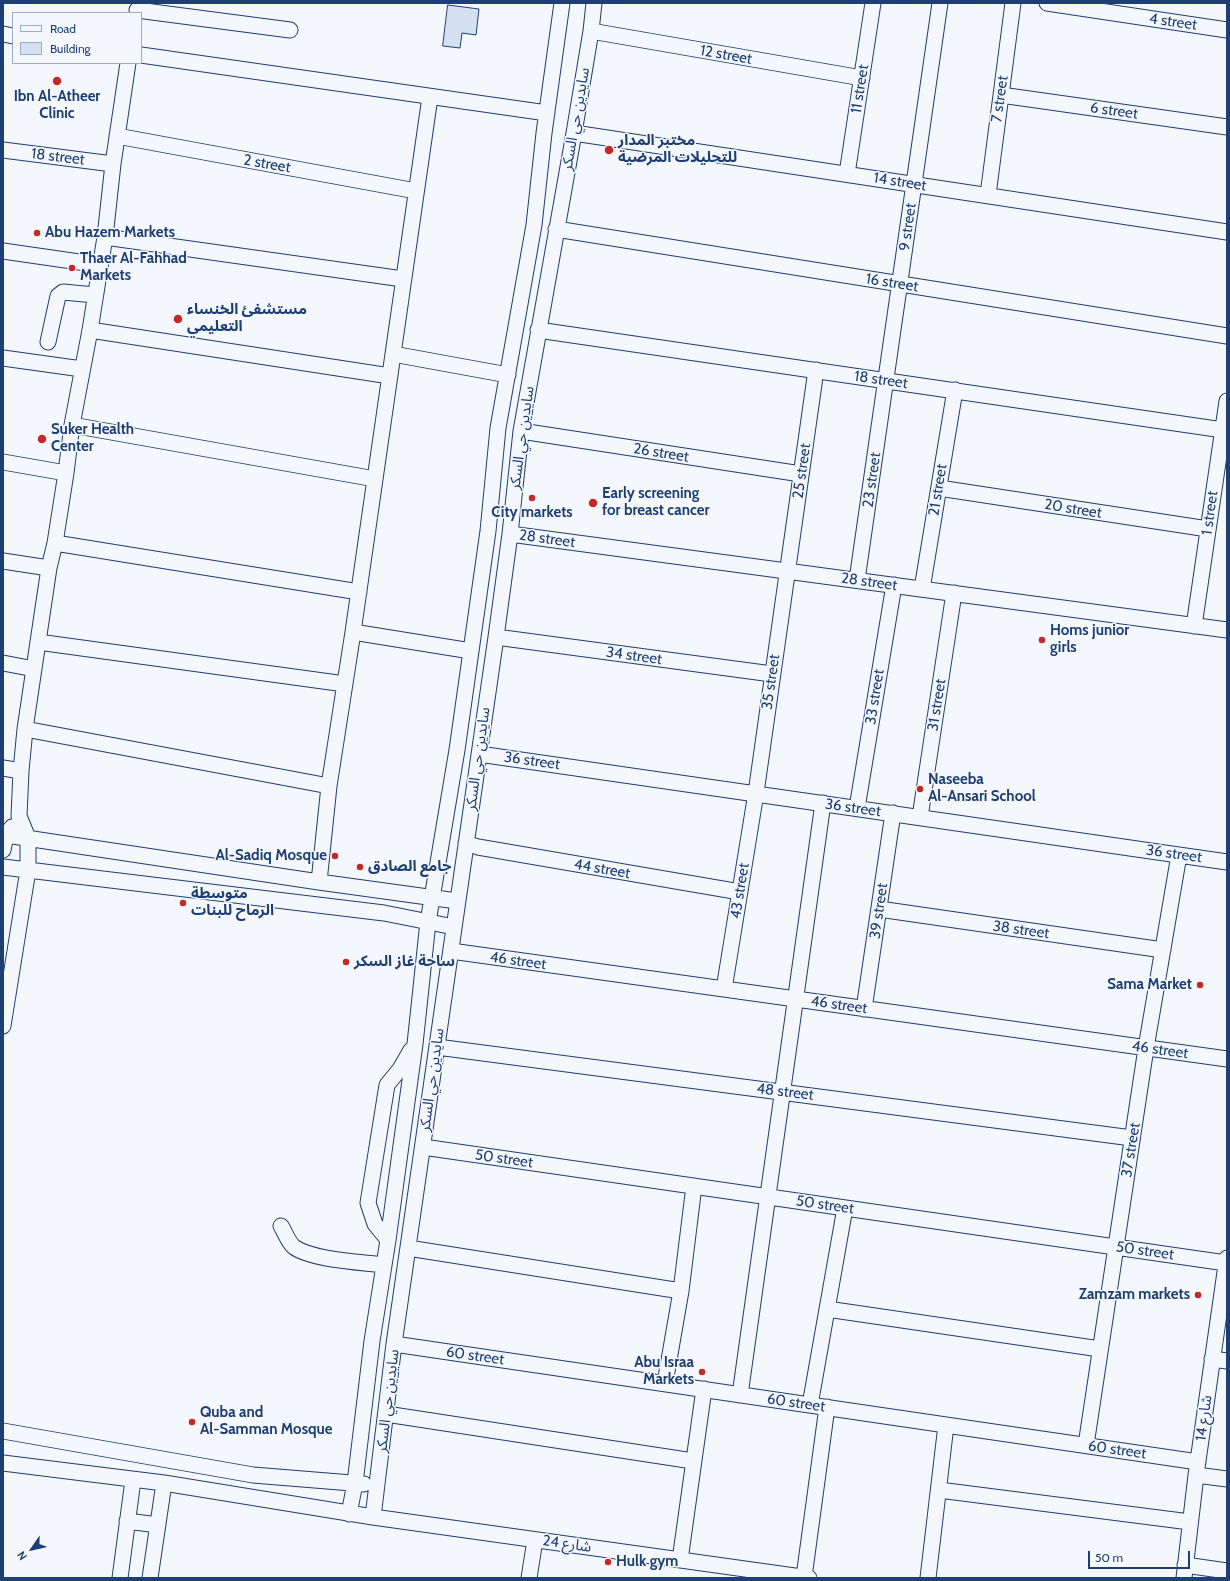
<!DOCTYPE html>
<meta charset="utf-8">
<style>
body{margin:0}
#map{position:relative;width:1230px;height:1581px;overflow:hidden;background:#f4f7fb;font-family:Cabin,sans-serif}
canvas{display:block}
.frame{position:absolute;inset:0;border:4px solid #1d3f73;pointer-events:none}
.legend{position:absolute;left:12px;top:12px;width:130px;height:52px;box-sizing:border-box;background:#f4f7fb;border:1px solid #9eadc5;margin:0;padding:5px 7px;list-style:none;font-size:12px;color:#1d3f73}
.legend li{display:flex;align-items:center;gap:8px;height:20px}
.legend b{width:20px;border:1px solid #9eadc5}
.north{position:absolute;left:12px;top:1529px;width:40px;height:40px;-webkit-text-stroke:3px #f4f7fb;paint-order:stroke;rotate:236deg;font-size:11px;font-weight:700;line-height:16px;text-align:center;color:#1d3f73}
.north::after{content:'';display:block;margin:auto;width:14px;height:18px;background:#1d3f73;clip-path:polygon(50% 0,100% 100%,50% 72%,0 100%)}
.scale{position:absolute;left:1088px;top:1551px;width:102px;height:18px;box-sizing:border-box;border:2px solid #1d3f73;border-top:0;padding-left:5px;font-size:12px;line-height:14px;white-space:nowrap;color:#1d3f73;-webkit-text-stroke:3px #f4f7fb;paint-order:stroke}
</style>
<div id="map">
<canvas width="1230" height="1581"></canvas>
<div class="frame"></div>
<ul class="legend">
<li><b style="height:5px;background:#f4f7fb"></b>Road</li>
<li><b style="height:11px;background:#d5e0f0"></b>Building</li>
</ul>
<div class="north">N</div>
<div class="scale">50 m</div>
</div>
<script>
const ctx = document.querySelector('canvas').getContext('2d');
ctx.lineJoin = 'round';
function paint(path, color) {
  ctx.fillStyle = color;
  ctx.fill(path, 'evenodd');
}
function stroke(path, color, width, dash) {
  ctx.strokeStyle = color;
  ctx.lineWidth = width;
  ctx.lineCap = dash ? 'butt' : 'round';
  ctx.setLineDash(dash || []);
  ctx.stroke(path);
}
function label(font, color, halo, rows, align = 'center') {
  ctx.font = font + ' Cabin,"Noto Sans Arabic",sans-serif';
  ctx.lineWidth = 3;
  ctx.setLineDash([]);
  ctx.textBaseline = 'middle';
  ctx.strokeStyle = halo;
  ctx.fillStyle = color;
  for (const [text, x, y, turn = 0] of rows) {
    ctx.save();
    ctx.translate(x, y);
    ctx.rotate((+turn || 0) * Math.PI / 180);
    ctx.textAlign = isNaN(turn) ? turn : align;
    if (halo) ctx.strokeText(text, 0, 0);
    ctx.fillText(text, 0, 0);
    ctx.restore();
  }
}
const building = new Path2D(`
 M448,5L479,9L476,35L462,33L460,48L443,46Z`);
paint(building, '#d5e0f0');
stroke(building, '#1d3f73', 1);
const minor = new Path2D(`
 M1047,3L1227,30
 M137,10L290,30
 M591,31L862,78
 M3,34L13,36
 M141,55L547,113
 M1001,95L1227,127
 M574,133L1227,232
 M117,136L416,191
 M3,150L113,164
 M847,174L873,3
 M988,195L1013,3
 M556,229L1227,336
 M105,237L403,279
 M3,251L100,265
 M90,330L390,376
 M538,330L1223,430
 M48,342L58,296L63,292L95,295
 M393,354L508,375
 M3,358L82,369
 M72,425L375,479
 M521,431L801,474
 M3,462L66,473
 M939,488L1208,529
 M510,534L1227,630
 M55,543L359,592
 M3,561L49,568
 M857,580L940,3
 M922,589L955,390
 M1194,626L1227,401
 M353,632L471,651
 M496,637L772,674
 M38,642L345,684
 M3,663L34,669
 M25,729L329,786
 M479,754L1227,862
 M3,768L21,771
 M857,808L894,585
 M920,817L954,593
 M6,835L319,882L457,901
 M466,843L478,847L740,892
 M3,850L6,835L12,827
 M3,867L384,913L454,927
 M319,882L329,786L353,632L430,97
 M879,909L1163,950
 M451,951L1227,1059
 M724,989L756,793L816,370
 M864,1009L893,813
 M3,1026L28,870V838L19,816L21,771L25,729L49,568L55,543L66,473L72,425L90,330L105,237L113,164L128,63
 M437,1047L1132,1138
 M423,1147L1226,1263
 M281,1226C285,1232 288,1242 294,1247C312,1260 361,1262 384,1265
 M388,1240L375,1224L368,1203L387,1085L400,1069L411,1050
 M408,1248L681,1291
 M827,1309L1100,1349
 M394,1344L1198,1462
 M1212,1359L1227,1361
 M665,1383L681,1291L694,1186
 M740,1395L823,803
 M810,1405L845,1208
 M386,1414L693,1461
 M3,1431L253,1475L364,1484
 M1086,1445L1146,1048L1179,855
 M3,1463L164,1483L373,1517L809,1578
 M1196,1475L1227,1479
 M939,1490L1190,1522
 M349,1514L355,1483L372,1341L388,1240L415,1044L428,922L457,750L488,531L498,428L534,225L544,133L562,3
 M373,1517L394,1344L496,637L510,534L521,431L574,133L591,31L594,3
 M127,1521L158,1525
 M680,1560L704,1389
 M1185,1565L1227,1571
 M804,1577L827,1407
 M120,1578L133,1480
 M150,1578L164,1483
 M529,1578L535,1540
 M928,1578L946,1425
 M1184,1578L1196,1475L1227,1258`);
stroke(minor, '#1d3f73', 17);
stroke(minor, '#f4f7fb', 15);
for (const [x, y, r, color] of [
 [57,81,5,"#c62828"],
 [609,150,5,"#c62828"],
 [37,233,4,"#c62828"],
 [72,268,4,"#c62828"],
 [178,319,5,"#c62828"],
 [42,439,5,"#c62828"],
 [532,498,4,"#c62828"],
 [593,503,5,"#c62828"],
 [1042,640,4,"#c62828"],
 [920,789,4,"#c62828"],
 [335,856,4,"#c62828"],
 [360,867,4,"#c62828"],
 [183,903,4,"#c62828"],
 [346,962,4,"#c62828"],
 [1200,985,4,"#c62828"],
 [1198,1295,4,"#c62828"],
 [702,1372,4,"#c62828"],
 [192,1422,4,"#c62828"],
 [608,1562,4,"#c62828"]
]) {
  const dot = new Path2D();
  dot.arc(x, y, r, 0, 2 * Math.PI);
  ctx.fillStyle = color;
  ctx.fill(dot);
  stroke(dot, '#f4f7fb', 1.5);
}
label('15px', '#1d3f73', '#f4f7fb', [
 ["4 street",1173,22,8],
 ["12 street",726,55,10],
 ["11 street",860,89,-81],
 ["7 street",1000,99,-82],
 ["6 street",1114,111,8],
 ["سايدين حي السكر",576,119,-80],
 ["18 street",58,157,7],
 ["2 street",267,164,10],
 ["14 street",900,182,9],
 ["9 street",908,227,-82],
 ["16 street",892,283,9],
 ["18 street",881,380,8],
 ["سايدين حي السكر",522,438,-82],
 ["26 street",661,453,9],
 ["25 street",802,471,-82],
 ["23 street",872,480,-82],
 ["21 street",938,490,-81],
 ["20 street",1073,509,9],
 ["1 street",1210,513,-82],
 ["28 street",547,539,8],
 ["28 street",869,582,8],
 ["34 street",634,656,8],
 ["35 street",771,682,-82],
 ["33 street",875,697,-81],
 ["31 street",937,705,-81],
 ["سايدين حي السكر",478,759,-82],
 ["36 street",532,761,8],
 ["36 street",853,808,8],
 ["36 street",1174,854,8],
 ["44 street",602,869,10],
 ["43 street",740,891,-81],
 ["39 street",879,911,-82],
 ["38 street",1021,930,8],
 ["46 street",518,961,8],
 ["46 street",839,1005,8],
 ["46 street",1160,1050,8],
 ["سايدين حي السكر",432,1080,-82],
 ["48 street",785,1092,7],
 ["37 street",1131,1150,-81],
 ["50 street",504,1159,8],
 ["50 street",825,1205,8],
 ["50 street",1145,1251,8],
 ["60 street",475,1356,8],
 ["سايدين حي السكر",388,1401,-83],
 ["60 street",796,1403,8],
 ["شارع 14",1204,1418,-82],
 ["60 street",1117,1450,8],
 ["شارع 24",567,1544,8]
]);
label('bold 15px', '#1d3f73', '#f4f7fb', [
 ["Ibn Al-Atheer",57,97,"center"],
 ["Clinic",57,114,"center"],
 ["مختبر المدار",618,141],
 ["للتحليلات المرضية",618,158],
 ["Abu Hazem Markets",45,233],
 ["Thaer Al-Fahhad",80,259],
 ["Markets",80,276],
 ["مستشفئ الخنساء",187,310],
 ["التعليمي",187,327],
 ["Suker Health",51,430],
 ["Center",51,447],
 ["Early screening",602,494],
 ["for breast cancer",602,511],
 ["City markets",532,513,"center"],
 ["Homs junior",1050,631],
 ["girls",1050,648],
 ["Naseeba",928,780],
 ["Al-Ansari School",928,797],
 ["Al-Sadiq Mosque",327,856,"right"],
 ["جامع الصادق",368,867],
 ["متوسطة",191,894],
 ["الرماح للبنات",191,911],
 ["ساحة غاز السكر",354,962],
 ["Sama Market",1192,985,"right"],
 ["Zamzam markets",1190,1295,"right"],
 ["Abu Israa",694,1363,"right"],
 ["Markets",694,1380,"right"],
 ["Quba and",200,1413],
 ["Al-Samman Mosque",200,1430],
 ["Hulk gym",616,1562]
], 'left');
</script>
